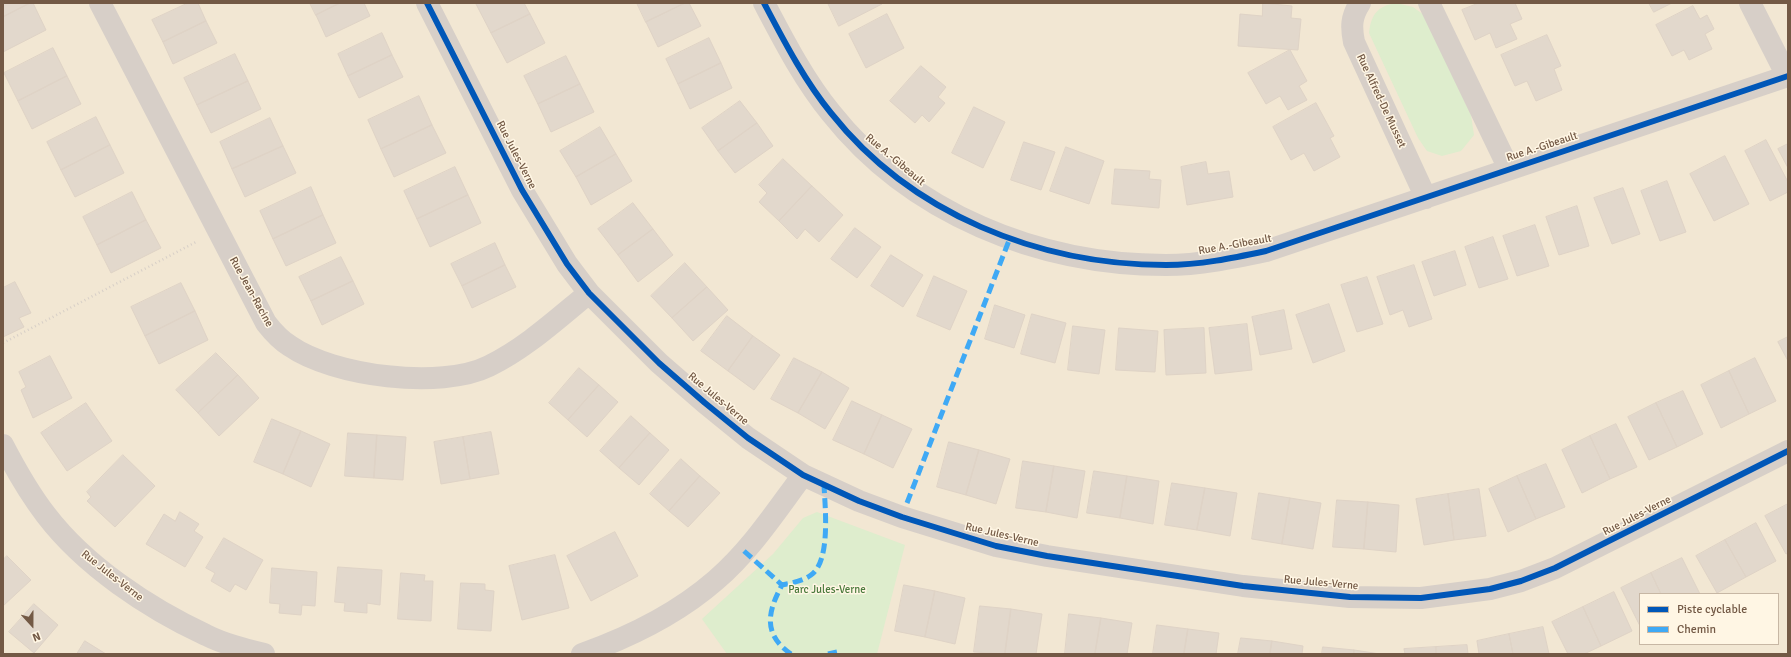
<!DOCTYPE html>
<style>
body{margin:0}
#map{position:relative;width:1791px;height:657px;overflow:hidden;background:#f6f0e4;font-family:Signika,sans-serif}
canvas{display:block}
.frame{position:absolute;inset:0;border:4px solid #735945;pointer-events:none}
.legend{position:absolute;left:1639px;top:593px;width:140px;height:52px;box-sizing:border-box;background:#fff6e4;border:1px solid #c7b7a4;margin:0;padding:5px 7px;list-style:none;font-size:12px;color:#735945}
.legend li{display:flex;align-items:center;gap:8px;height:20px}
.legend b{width:20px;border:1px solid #c7b7a4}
.north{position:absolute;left:12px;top:605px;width:40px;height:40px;-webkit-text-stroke:3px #fff6e4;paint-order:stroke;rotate:159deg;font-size:11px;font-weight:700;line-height:16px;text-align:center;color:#735945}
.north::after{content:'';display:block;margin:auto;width:14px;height:18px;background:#735945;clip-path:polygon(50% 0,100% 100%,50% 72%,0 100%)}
</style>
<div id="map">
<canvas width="1791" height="657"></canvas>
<div class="frame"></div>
<ul class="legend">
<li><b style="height:5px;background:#0057b8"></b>Piste cyclable</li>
<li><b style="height:5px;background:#3fa9f5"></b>Chemin</li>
</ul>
<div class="north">N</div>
</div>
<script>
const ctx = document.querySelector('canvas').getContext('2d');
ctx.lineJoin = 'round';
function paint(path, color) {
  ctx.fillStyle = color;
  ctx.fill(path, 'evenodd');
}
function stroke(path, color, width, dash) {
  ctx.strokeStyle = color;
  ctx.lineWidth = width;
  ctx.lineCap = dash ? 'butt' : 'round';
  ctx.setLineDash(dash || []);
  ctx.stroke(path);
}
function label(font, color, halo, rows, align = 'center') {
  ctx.font = font + ' Signika,sans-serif';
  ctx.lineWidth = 3;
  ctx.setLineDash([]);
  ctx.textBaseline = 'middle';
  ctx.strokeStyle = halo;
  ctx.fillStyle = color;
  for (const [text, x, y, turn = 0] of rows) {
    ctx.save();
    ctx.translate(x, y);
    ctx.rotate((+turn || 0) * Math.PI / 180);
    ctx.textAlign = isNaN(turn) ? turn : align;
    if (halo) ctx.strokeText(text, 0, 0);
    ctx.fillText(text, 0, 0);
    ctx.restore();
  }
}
paint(new Path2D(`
 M3,3H1788V654H3ZM1640,594H1778V644H1640Z`), '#f2e7d3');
paint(new Path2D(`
 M1396,3L1413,7L1424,15L1471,115L1474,135L1461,151L1442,156L1427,151L1418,138L1369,33C1371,15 1377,6 1396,3Z
 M817,512L905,545L877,654H727L702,619L773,554L803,518Z`), '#deedcd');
const building = new Path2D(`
 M3,3H30L3,17Z
 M30,3H33L46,30L3,52V17Z
 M188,3H198L206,21L163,42L152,20Z
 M310,3H340L316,15Z
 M340,3H364L370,16L326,37L316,15Z
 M478,3H524L530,14L491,33L476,4Z
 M637,3H685L646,22Z
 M685,3H689L701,26L658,47L646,22Z
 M828,3H881L882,4L839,26Z
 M1263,3L1292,6L1291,18L1301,19L1298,50L1238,46L1240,14L1262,16Z
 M1479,3H1515L1522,19L1510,24L1517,39L1496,48L1490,33L1475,40L1462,10Z
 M1649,3H1672L1654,12Z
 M1693,6L1700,19L1707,15L1714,29L1705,34L1712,49L1689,60L1684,50L1672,56L1656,25Z
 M530,14L545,43L507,63L491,33Z
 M887,14L904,48L866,68L849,34Z
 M206,21L217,43L173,64L163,42Z
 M382,33L392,55L348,76L338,54Z
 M1547,35L1561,66L1554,69L1562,90L1536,101L1527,81L1515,86L1501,55Z
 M709,38L721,63L678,84L666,59Z
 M53,48L67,76L18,101L4,73Z
 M1290,50L1307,81L1299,86L1307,100L1288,110L1280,96L1266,104L1248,73Z
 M235,54L248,81L197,105L184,78Z
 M392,55L403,77L359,98L348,76Z
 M566,56L580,84L538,104L524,76Z
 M721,63L732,88L690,109L678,84Z
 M921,66L946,87L938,97L945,103L929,122L922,115L915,123L890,101Z
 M67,76L81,104L32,129L18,101Z
 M248,81L261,109L211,133L197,105Z
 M580,84L594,112L551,132L538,104Z
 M419,96L432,125L381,149L368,120Z
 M740,101L757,123L718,151L702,128Z
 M1316,103L1334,136L1330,138L1340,157L1314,171L1304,153L1291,160L1273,127Z
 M974,107L1005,122L983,168L952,153Z
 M96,117L110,145L61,170L47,142Z
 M270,118L283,146L232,169L220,142Z
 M757,123L773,146L735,173L718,151Z
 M432,125L446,153L394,177L381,149Z
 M600,127L616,154L576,177L560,151Z
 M1766,140L1788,182V192L1770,201L1745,151Z
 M1024,142L1055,152L1041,190L1011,180Z
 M1788,144V168L1778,149Z
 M110,145L124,173L75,197L61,170Z
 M283,146L296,173L245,197L232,169Z
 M1066,147L1104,161L1089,204L1050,191Z
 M616,154L632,181L591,205L576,177Z
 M1725,156L1749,204L1714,221L1690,174Z
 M783,159L812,186L779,221L759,202L767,193L759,185Z
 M1206,162L1208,174L1229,171L1233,197L1187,205L1181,167Z
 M455,167L468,195L417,219L404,191Z
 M1115,169L1150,171L1149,179L1161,180L1159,208L1112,204Z
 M1667,181L1686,232L1660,241L1641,191Z
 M812,186L843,215L819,242L805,229L797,239L779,221Z
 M311,187L323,215L273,239L260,211Z
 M1623,188L1640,234L1612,244L1594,198Z
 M132,192L146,220L97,245L83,217Z
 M468,195L481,223L430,247L417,219Z
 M633,203L653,229L618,255L598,229Z
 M1577,206L1589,246L1559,255L1546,217Z
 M323,215L336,243L286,266L273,239Z
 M146,220L161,248L111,273L97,245Z
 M1535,225L1549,266L1517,276L1503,236Z
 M855,228L881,247L857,278L831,259Z
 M653,229L673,255L638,282L618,255Z
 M1493,237L1508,279L1479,288L1465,247Z
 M495,243L505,265L462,286L451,264Z
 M1455,251L1466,285L1434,296L1422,262Z
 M891,255L923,275L903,307L871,286Z
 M341,257L353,281L311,301L299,277Z
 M685,263L707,287L672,318L651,296Z
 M505,265L516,287L472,308L462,286Z
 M1414,265L1432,319L1409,327L1403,310L1390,315L1377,277Z
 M934,276L967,291L950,330L917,316Z
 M1367,277L1383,324L1357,332L1341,285Z
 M353,281L364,304L322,325L311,301Z
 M15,282L31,313L19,318L24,327L3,337V288Z
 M181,283L195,311L145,336L131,307Z
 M707,287L728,310L693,341L672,318Z
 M1329,304L1345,351L1313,363L1296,315Z
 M995,305L1025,315L1014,348L985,339Z
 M1284,310L1292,349L1260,355L1252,317Z
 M195,311L208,340L159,364L145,336Z
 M1032,314L1066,323L1055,363L1021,354Z
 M727,316L753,336L728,371L701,351Z
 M1247,324L1252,370L1215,374L1209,328Z
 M1073,326L1105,330L1099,374L1068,370Z
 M1119,328L1158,331L1155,372L1116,370Z
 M1204,328L1206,373L1166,375L1164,330Z
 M753,336L780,355L754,390L728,371Z
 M1788,337V361L1778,342Z
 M216,353L238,375L198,413L176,390Z
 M50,356L72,398L33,418L21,390L26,387L19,372Z
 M794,358L822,372L798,413L771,399Z
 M1755,358L1776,401L1749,414L1729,371Z
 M579,368L599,385L568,420L549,403Z
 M1729,371L1749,414L1721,428L1701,385Z
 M822,372L849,388L825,429L798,413Z
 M238,375L259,398L219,436L198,413Z
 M599,385L618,402L587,437L568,420Z
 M1683,391L1703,434L1677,447L1656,403Z
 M852,401L882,415L864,454L833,440Z
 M86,403L112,441L67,471L41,433Z
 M1656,403L1677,447L1649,460L1628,417Z
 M882,415L912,429L893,468L864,454Z
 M631,416L650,433L619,468L600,451Z
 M272,419L301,431L283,474L254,462Z
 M1616,424L1637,467L1610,479L1590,436Z
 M301,431L330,444L311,487L283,474Z
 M491,432L499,474L470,479L463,437Z
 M348,433L377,435L374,478L345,476Z
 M650,433L669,450L639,485L619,468Z
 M377,435L406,437L403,480L374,478Z
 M1590,436L1610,479L1582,493L1562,450Z
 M463,437L470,479L441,484L434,442Z
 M949,442L979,450L966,495L937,487Z
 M979,450L1010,459L996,504L966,495Z
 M123,455L155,486L115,527L87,501L91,497L87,492Z
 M681,459L700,476L669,511L650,494Z
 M1023,461L1054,466L1046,512L1016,508Z
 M1546,464L1565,507L1536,519L1517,476Z
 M1054,466L1085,471L1077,518L1046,512Z
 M1094,471L1127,476L1120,518L1087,513Z
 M700,476L720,493L688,527L669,511Z
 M1127,476L1159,481L1153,524L1120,518Z
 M1517,476L1536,519L1508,532L1489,489Z
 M1172,483L1205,488L1197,530L1165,525Z
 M1205,488L1237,493L1230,536L1197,530Z
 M1479,489L1486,536L1454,540L1448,494Z
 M1259,493L1290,498L1282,544L1252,539Z
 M1448,494L1454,540L1424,545L1416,499Z
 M1290,498L1321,503L1313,549L1282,544Z
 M1337,500L1368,502L1364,549L1333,547Z
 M1368,502L1399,505L1396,552L1364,549Z
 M1788,504V553L1786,554L1765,516Z
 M180,512L199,524L194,531L203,537L185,567L146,544L164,514L175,521Z
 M1756,523L1776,561L1746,577L1725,540Z
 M615,532L638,576L591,601L567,556Z
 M224,538L263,560L246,590L235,584L230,592L211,581L215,573L206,568Z
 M1725,540L1746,577L1717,593L1696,556Z
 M555,555L569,608L522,620L509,566Z
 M7,556L31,580L3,606V560Z
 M1682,558L1700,594H1661L1651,573Z
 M338,567L382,570L380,605L367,603V613L344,611L345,603L335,602Z
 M272,568L317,572L315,606L302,605L301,615L279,613L280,604L270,603Z
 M401,573L425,575L424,581H433L431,621L398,619Z
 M1651,573L1661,594H1640V626L1621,588Z
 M461,583L485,584V590L494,591L491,631L458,629Z
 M904,585L935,591L925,637L895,631Z
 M935,591L965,598L955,644L925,637Z
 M1614,592L1632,631L1601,646L1583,607Z
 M34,604L58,625L34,653L9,632Z
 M980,606L1011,609L1005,654L974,652Z
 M1583,607L1601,646L1584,654H1568L1552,622Z
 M1011,609L1042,614L1036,654H1005Z
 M1069,614L1101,618L1095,654H1065Z
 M1101,618L1132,623L1127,654H1095Z
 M1157,625L1188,629L1184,654H1153Z
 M1543,627L1549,654H1513L1509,634Z
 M1188,629L1219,633L1216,654H1184Z
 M1509,634L1513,654H1479L1477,641Z
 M1241,638L1272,641L1270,654H1238Z
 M85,641L106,654H77Z
 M1272,641L1303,646L1302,654H1270Z
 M1467,645L1468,654H1436V647Z
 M1323,647L1354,650V654H1322Z
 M1436,647V654H1405L1404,649Z
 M1354,650L1380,654H1354Z`);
paint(building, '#e2d8cc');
stroke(building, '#dfd3c6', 1);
stroke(new Path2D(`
 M3,343L196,242`), '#d7cfc7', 2.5, [1, 3]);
stroke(new Path2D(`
 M100,3L266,323C273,332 280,340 290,346C333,376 441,390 489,366C526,348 557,319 589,293
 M427,3L522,190L567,264L589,293L659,363L705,403L748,438L803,475L859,501L902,517L996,546L1047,556L1243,586L1350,597L1421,598L1490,589L1521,581L1555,568L1788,451
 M764,3C784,41 804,80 831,113C911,214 1039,265 1166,265C1200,265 1233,258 1266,251L1788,76
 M1360,3C1351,17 1351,27 1354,42L1426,198
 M1429,3L1509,169
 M1750,3L1787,76
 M3,445C16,470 29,493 46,515C85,566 148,608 206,635C224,644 244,649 264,654
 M582,654C630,637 677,614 716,580C751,550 776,511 803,475`), '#d7cfc8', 22);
stroke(new Path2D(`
 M907,503L1010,238
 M744,551L782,585
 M791,654C762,634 768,611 782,585C791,583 803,581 811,575C831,561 825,507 824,485
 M828,654L837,652`), '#3fa9f5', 5, [10, 5]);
stroke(new Path2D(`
 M427,3L522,190L567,264L589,293L659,363L705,403L748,438L803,475L859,501L902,517L996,546L1047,556L1243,586L1350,597L1421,598L1490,589L1521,581L1555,568L1788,451
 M764,3C784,41 804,80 831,113C911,214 1039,265 1166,265C1200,265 1233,258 1266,251L1788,76`), '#0057b8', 6);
label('11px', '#735945', '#fff6e4', [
 ["Rue Alfred-De Musset",1381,101,65],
 ["Rue A.-Gibeault",1542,147,-18],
 ["Rue Jules-Verne",516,155,63],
 ["Rue A.-Gibeault",895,160,40],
 ["Rue A.-Gibeault",1235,245,-10],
 ["Rue Jean-Racine",251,292,61],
 ["Rue Jules-Verne",718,399,40],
 ["Rue Jules-Verne",1637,516,-27],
 ["Rue Jules-Verne",1002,535,13],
 ["Rue Jules-Verne",112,576,38],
 ["Rue Jules-Verne",1321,583,5]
]);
label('11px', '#4a7a3c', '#fff6e4', [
 ["Parc Jules-Verne",827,590]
]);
</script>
